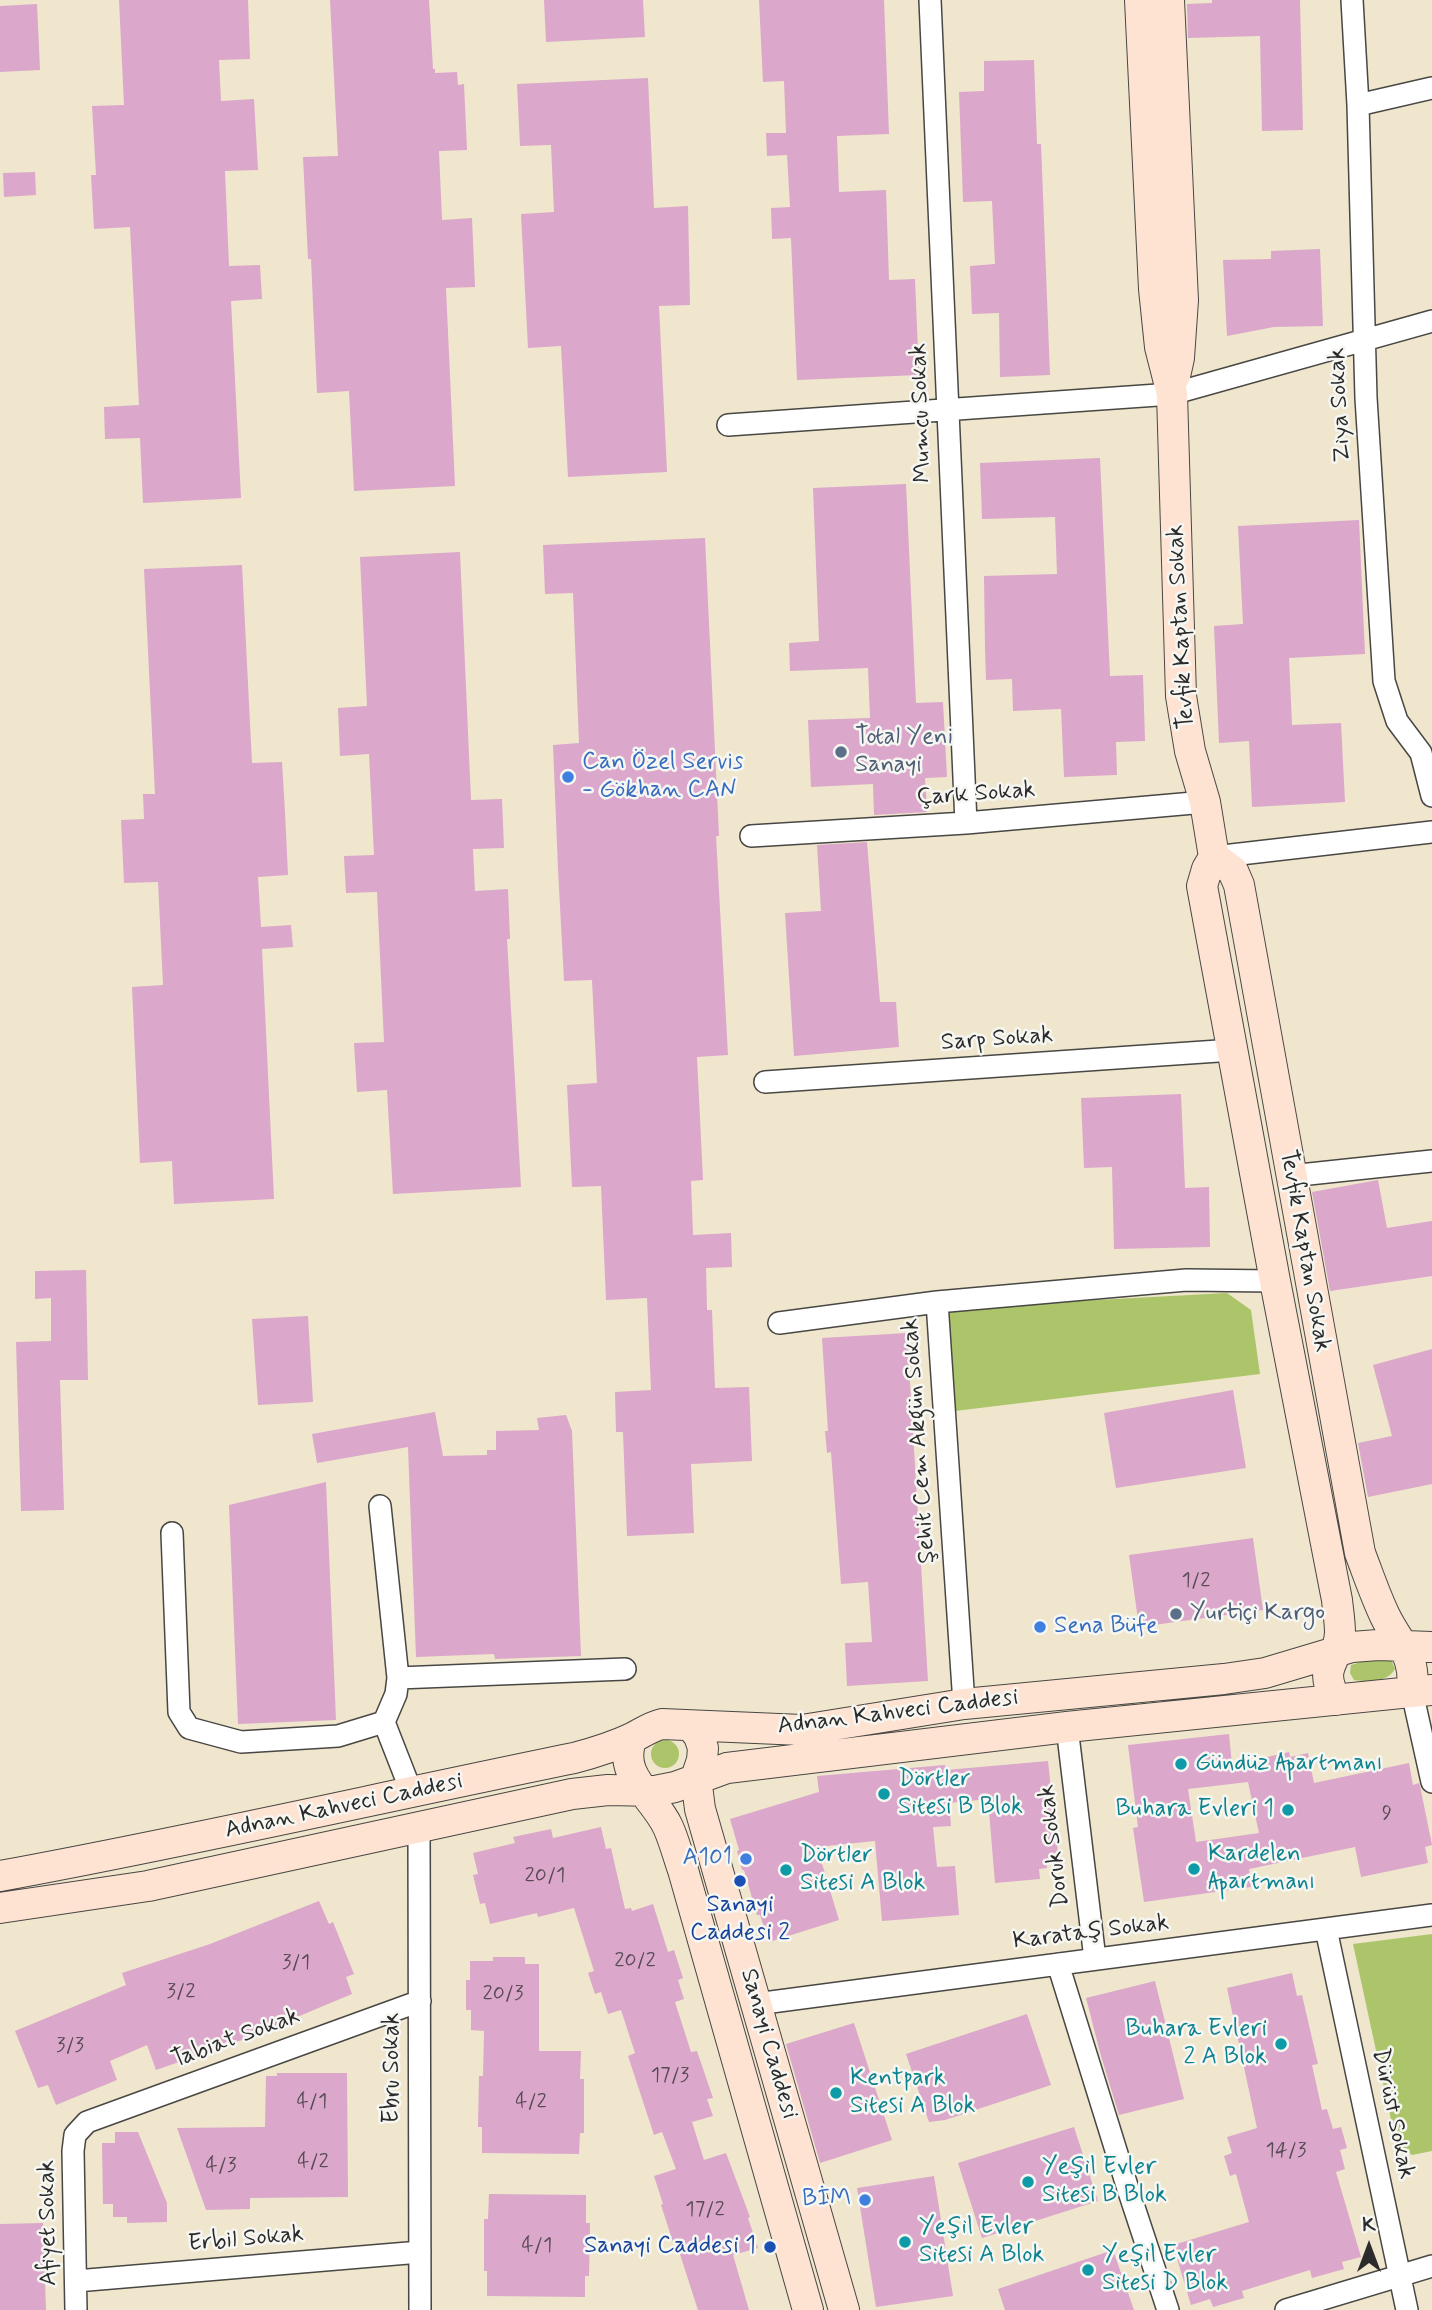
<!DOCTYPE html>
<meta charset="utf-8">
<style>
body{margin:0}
#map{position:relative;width:1432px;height:2310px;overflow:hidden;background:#efe6cd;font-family:Mynerve,sans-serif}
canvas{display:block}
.north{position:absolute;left:1334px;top:2212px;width:70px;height:70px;-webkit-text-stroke:5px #f6f6f2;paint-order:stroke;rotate:0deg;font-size:19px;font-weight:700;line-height:28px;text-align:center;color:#2b2b2b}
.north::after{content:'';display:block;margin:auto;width:24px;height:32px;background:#2b2b2b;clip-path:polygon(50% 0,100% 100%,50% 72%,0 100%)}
</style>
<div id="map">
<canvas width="1432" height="2310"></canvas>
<div class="north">K</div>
</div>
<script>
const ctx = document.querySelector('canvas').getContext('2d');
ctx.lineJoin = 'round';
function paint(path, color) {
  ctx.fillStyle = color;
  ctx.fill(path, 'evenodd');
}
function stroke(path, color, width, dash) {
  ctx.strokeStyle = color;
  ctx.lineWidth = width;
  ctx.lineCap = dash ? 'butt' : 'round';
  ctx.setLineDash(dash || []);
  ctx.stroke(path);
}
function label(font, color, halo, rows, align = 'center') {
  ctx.font = font + ' Mynerve,sans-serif';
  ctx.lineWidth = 5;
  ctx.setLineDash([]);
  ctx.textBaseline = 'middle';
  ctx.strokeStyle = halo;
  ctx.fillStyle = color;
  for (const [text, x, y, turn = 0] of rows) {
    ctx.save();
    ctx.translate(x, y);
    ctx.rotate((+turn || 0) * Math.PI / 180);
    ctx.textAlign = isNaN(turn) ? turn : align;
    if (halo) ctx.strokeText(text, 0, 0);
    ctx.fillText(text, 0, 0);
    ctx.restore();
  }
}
paint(new Path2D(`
 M1227,1293L1251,1310L1260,1374L955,1411L946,1308Z
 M1391,1659L1395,1669C1388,1682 1368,1682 1354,1680L1350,1673L1351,1665L1367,1660Z
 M651 1754a14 14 0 1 1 28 0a14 14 0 1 1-28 0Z
 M1432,1934V2151L1412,2155L1396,2143L1353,1944Z`), '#adc56a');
paint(new Path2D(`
 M119,0H248L250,59L219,60L221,101L254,99L258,170L225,171L229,266L260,265L262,299L231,301L241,498L143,503L140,438L105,439L104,407L139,405L130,227L94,229L91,175H96L92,106L124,105Z
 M330,0H429L433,69H435V73L457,72L458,85L464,84L467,150L439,151L442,220L472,218L475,287L446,288L455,486L354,491L349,391L317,393L311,259H308L303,157L338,156Z
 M544,0H643L645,37L546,42Z
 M759,0H884L889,134L837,136L839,192L886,190L889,280L915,279L919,375L797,380L791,238L772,239L771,208L790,207L787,155L767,156L766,133H786L784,81L763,82Z
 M1212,0H1300L1303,130L1262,131L1260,36L1188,38L1187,4L1212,3Z
 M37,4L40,70L0,72V6Z
 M1034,60L1037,144H1041L1050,375L1000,377L999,313L972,314L970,266L995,264L992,201L963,202L959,92L984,91V61Z
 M648,78L654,208L688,206L690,305L659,306L667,472L568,477L561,346L528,348L521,214L554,212L551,145L520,146L517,84Z
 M35,172L36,195L4,197L3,173Z
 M1320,249L1323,326L1274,327L1227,336L1223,260L1271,259V251Z
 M1100,458L1110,676L1143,675L1145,741L1116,742L1117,775L1064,777L1061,709L1013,711L1012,679L986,680L985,647L984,576L1057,574L1055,517L982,519L980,463Z
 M906,484L916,703L943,702L947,777L925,778L927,812L874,815L873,784L811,787L808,720L870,718L868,668L790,671L789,643L819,641L813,488Z
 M1359,520L1365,654L1289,658L1292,725L1341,723L1345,802L1252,807L1249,741L1219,743L1214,626L1243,624L1238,526Z
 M705,538L719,836H716L728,1055L697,1057L703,1180L691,1181L693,1235L731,1233L732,1267L706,1268L707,1310H712L715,1388L749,1387L752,1461L691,1464L694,1533L627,1536L623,1432H616L615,1392L651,1390L647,1298L606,1300L601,1186L572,1187L567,1085L597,1083L592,980L564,981L558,869L553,745L579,743L573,593L545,594L543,545Z
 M460,552L471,800L502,799L504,848L473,849L475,891L508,889L510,939H507L521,1187L393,1194L387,1090L357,1092L354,1043L384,1042L377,892L346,893L344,856L374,855L369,754L340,756L338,708L367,706L360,557Z
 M242,565L252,763L282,762L285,812L288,875L258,877L261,927L291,925L293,947L262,949L274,1199L174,1204L172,1161L140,1163L132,987L163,985L158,882L124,883L121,820L144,819L143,794H155L144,569Z
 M867,842L880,1002H896L899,1047L794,1056L785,913L821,911L817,845Z
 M1181,1094L1185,1188L1209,1187L1210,1247L1114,1249L1112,1167L1084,1168L1081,1098Z
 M1378,1180L1387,1228L1432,1221V1276L1330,1291L1312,1192Z
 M86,1270L88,1380H60L64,1510L21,1511L16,1342L51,1341V1298L35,1299V1271Z
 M308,1316L313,1402L258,1405L252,1319Z
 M907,1333L928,1681L847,1686L845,1643L872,1642L868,1582L841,1584L831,1452L827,1453L825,1431H828L822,1338Z
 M1432,1349V1484L1368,1497L1358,1443L1392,1436L1373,1365Z
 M1233,1390L1246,1468L1116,1488L1104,1413Z
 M435,1412L443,1456L487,1455V1450H496V1431L539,1430L537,1418L566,1415L572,1431L581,1656L495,1659L494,1654L416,1657L408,1447L317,1463L312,1434Z
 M326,1482L336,1720L238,1724L229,1505Z
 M1253,1538L1263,1610L1139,1627L1129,1555Z
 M1229,1734L1232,1765L1289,1752L1290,1757L1308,1753L1314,1783L1409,1763L1413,1785L1419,1783L1420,1786L1432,1845L1425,1847L1428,1863L1361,1877L1355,1847L1249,1869L1251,1887L1144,1902L1133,1828L1138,1827L1128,1745ZM1248,1782L1259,1833L1196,1842L1188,1789Z
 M1048,1761L1059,1863L1047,1864V1868L1039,1869L1040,1879L995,1883L988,1799L949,1803L951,1826L933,1827L937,1867L955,1866L959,1915L882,1921L875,1841L817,1847L839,1920L769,1942L760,1915H757L744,1870H742L737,1851L739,1850L730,1819L819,1792L817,1776L945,1765L946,1770Z
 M601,1827L606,1849L611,1848L625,1909L631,1908L632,1911L653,1904L668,1952L674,1950L683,1978L678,1980L684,1999L675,2002L691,2052L697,2051L713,2098L707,2099L713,2116L692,2122L704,2160L726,2153L750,2217L748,2218L758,2248L733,2255L749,2310H698L676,2242H673L661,2205L663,2204L654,2176L676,2169L662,2132L654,2135L628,2056L635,2053L621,2010L608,2014L601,1992L595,1994L588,1973L594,1971L574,1908L538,1917L537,1913L490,1924L485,1903L480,1904L473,1875L478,1874L473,1853L515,1843L513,1837L551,1829L553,1838Z
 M319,1901L329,1924L333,1922L354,1974L346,1977L352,1994L242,2040L156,2070L147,2045L110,2061L117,2080L56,2105L48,2085L38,2088L15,2031L126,1985L122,1973L210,1944Z
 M493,1957H525V1964H539V2051H581L580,2079H584V2133H580L579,2154L482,2153V2127H478L479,2076H483L484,2031L471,2030V2010H466V1980H470V1961H493Z
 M1292,1973L1297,1996L1302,1995L1318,2064L1312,2065L1322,2110L1327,2109L1333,2129L1341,2127L1347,2148L1340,2150L1345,2169L1336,2172L1361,2257L1342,2262L1344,2269L1312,2278L1310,2270L1242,2291L1244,2298L1213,2307L1210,2299L1191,2305L1173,2245L1249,2222L1236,2174L1230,2176L1224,2156L1232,2153L1227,2137L1257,2128L1227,1988Z
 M1155,1981L1184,2099L1119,2115L1101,2056L1086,1998Z
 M1027,2014L1051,2085L945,2120L929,2122L906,2054Z
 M854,2023L892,2140L820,2163L786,2044Z
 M277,2073H347L348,2197L250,2198V2209L206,2210L177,2128L265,2127L266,2076H277Z
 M1074,2127L1098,2201L982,2238L958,2163Z
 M115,2132H138L167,2203V2222L127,2223V2217H113V2204H103L102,2143H115Z
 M934,2176L953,2296L876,2307L857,2188Z
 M489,2194L586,2195V2223H590L589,2276H585V2297L487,2296V2271H484V2219H488Z
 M43,2223L46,2310H0V2224Z
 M1113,2250L1134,2310H1005L998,2289Z`), '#dba7ca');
const street = new Path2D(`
 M930,0L966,823
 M1352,0L1358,105L1366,398L1384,681L1397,721L1421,753L1432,796
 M1358,105L1432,88
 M728,425L1172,394L1432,321
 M751,836L966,823L1205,802
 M1214,857L1432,832
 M765,1082L1233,1050
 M1290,1176L1432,1161
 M779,1323L937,1302
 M172,1533L179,1712L189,1728L241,1742L338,1736L384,1722L396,1694L398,1678L380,1506
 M398,1678L625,1669
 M1412,1692L1432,1782
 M964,1704L937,1302L1186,1280L1275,1281
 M384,1722L411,1791
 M1067,1727L1095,1959
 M419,1826L420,2310
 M1326,1929L1407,2310
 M1058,1964L1128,2189L1168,2310
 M756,2004L1432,1915
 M76,2281L420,2252
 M76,2310L73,2151L75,2135L87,2122L420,2001
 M1286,2310L1432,2266`);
const secondary = new Path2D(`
 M1140,0L1154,289L1160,347L1172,394L1181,696L1190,751L1205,802L1214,857L1207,869L1202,886L1275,1281L1337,1600C1338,1610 1340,1622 1340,1633C1338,1665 1317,1665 1336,1700
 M1169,0L1183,300L1179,358L1175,376
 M1214,857L1233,871L1239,885L1360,1553C1368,1574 1375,1595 1385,1616C1400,1647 1416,1653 1412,1692
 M691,1726L699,1736L703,1748L702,1760L696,1778L700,1809L844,2310
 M632,1738C616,1775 654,1796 668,1827C674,1840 678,1856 683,1870L808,2310
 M0,1876C192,1841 382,1797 574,1758C593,1753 613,1747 632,1738C642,1733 650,1727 662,1724L802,1730L964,1704L1224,1679L1265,1673L1352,1647L1378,1645L1432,1647
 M0,1908L148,1886L572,1794L608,1790L655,1791L675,1787L727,1768L1067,1727L1432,1690`);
stroke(street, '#484743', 24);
stroke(secondary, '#484743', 32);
stroke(street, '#fff', 21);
stroke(secondary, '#fee3d2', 30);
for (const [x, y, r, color] of [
 [841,752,7,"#5c6f8a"],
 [568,777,7,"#3f7fe0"],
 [1176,1614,7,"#5c6f8a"],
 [1040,1627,7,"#3f7fe0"],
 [1181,1764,7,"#0f9aa8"],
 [884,1794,7,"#0f9aa8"],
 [1288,1810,7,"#0f9aa8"],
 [746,1859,7,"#3f7fe0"],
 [1194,1869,7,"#0f9aa8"],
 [786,1870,7,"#0f9aa8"],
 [740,1881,7,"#1a4fb4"],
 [1281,2044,7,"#0f9aa8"],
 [836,2093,7,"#0f9aa8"],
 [1028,2182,7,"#0f9aa8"],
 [865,2200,7,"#3f7fe0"],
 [905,2242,7,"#0f9aa8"],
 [770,2247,7,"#1a4fb4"],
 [1088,2270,7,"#0f9aa8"]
]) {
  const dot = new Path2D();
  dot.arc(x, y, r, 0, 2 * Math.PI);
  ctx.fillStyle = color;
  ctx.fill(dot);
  stroke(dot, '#f6f6f2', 2.5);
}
label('21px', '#574a53', null, [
 ["1/2",1196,1582],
 ["9",1387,1815],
 ["20/1",545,1877],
 ["20/2",635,1962],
 ["3/1",296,1964],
 ["3/2",181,1993],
 ["20/3",503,1995],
 ["3/3",70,2047],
 ["17/3",670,2077],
 ["4/1",312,2103],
 ["4/2",531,2103],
 ["14/3",1286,2152],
 ["4/2",313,2163],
 ["4/3",221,2167],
 ["17/2",705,2211],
 ["4/1",537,2247]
]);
label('24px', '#2b2b2b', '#f6f6f2', [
 ["Ziya Sokak",1341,405,-93],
 ["Mumcu Sokak",922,413,-92],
 ["Tevfik Kaptan Sokak",1182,627,-93],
 ["Çark Sokak",976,795,-4],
 ["Sarp Sokak",997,1040,-4],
 ["Tevfik Kaptan Sokak",1304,1251,80],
 ["Şehit Cem Akgün Sokak",920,1441,-94],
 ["Adnan Kahveci Caddesi",898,1713,-7],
 ["Adnan Kahveci Caddesi",344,1807,-12],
 ["Doruk Sokak",1055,1846,-97],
 ["Karataş Sokak",1091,1933,-7],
 ["Tabiat Sokak",236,2039,-20],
 ["Sanayi Caddesi",768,2044,74],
 ["Ebru Sokak",393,2068,-90],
 ["Dürüst Sokak",1392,2114,78],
 ["Afiyet Sokak",49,2223,-91],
 ["Erbil Sokak",246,2240,-5]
]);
label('24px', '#4e5e75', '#f6f6f2', [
 ["Total Yeni",855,738],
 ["Sanayi",855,766],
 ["Yurtiçi Kargo",1190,1614]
], 'left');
label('24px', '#366cbe', '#f6f6f2', [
 ["Can Özel Servis",582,763],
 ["- Gökhan CAN",582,791],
 ["Sena Büfe",1054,1627],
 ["A101",732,1859,"right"],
 ["BİM",851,2200,"right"]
], 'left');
label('24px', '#0d838f', '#f6f6f2', [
 ["Gündüz Apartmanı",1195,1764],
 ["Dörtler",898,1780],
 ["Sitesi B Blok",898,1808],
 ["Buhara Evleri 1",1274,1810,"right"],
 ["Kardelen",1208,1855],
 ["Apartmanı",1208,1883],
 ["Dörtler",800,1856],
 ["Sitesi A Blok",800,1884],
 ["Buhara Evleri",1267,2030,"right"],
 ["2 A Blok",1267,2058,"right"],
 ["Kentpark",850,2079],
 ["Sitesi A Blok",850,2107],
 ["Yeşil Evler",1042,2168],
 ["Sitesi B Blok",1042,2196],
 ["Yeşil Evler",919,2228],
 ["Sitesi A Blok",919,2256],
 ["Yeşil Evler",1102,2256],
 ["Sitesi D Blok",1102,2284]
], 'left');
label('24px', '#164399', '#f6f6f2', [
 ["Sanayi",740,1906],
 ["Caddesi 2",740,1934],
 ["Sanayi Caddesi 1",756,2247,"right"]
]);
</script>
